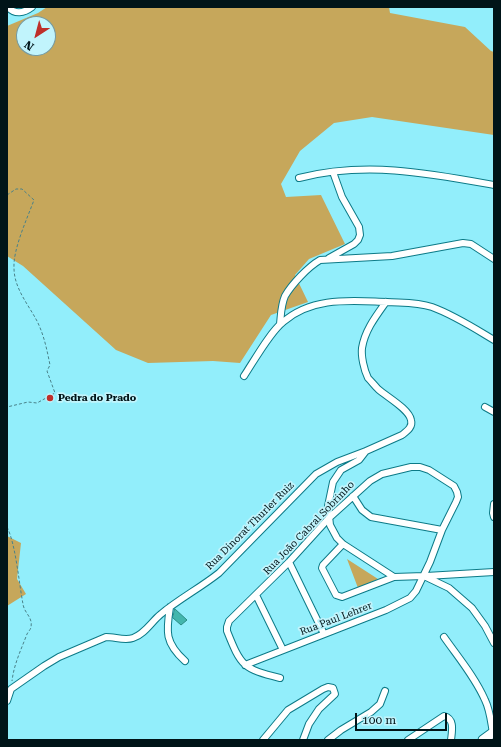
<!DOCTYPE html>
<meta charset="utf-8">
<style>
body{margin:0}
#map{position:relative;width:501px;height:747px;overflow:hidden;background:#92eefb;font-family:"Roboto Serif",serif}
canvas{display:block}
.frame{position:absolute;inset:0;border:8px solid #001418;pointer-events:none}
.north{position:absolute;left:16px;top:16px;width:40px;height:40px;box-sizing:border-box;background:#c1f4fc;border:1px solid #749aa1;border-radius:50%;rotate:216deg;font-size:11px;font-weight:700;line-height:16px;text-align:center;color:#001418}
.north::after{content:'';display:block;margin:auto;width:14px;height:18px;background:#be2f2a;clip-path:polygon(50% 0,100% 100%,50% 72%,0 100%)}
.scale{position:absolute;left:355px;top:713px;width:92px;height:18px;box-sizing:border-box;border:2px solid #001418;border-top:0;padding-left:5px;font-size:12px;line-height:14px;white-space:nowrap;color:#001418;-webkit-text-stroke:3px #c1f4fc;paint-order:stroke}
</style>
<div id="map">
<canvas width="501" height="747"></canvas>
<div class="frame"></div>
<div class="north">N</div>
<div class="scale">100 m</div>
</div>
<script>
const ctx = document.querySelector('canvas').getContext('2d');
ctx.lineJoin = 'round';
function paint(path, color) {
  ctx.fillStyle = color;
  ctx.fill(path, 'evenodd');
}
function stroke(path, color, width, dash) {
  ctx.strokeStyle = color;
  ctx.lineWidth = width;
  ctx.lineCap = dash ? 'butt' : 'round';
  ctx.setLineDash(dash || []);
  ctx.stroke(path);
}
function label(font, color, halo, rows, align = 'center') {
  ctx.font = font + ' "Roboto Serif",serif';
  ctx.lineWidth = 3.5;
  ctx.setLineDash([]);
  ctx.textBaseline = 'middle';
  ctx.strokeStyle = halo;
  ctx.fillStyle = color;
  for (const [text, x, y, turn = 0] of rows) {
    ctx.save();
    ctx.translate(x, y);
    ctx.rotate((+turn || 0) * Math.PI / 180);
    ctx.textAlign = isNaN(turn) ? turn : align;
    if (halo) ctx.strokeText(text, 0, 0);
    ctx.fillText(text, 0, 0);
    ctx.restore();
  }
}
paint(new Path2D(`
 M47,7H389L390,13L465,27L491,51L494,52V135L372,117L334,123L300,151L281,184L286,197L321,195L345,244L309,259L295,275L308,302L271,315L240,363L213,361L148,363L116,350L23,266L7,256V26L38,13ZM24,24H48V48H24Z
 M7,536L21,543L17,579L26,594L7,606Z
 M347,559L378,579L358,588Z`), '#c6a75b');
const building = new Path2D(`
 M175,609L187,620L181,625L173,618Z`);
paint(building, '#43b6ad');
stroke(building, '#2a8c84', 1);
const street = new Path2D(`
 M8,7C15,15 24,13 32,7
 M299,178C366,161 428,173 494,185
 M329,258L354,244L358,240L360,235L359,227L342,197L333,172
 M386,302C376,316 365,330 362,348C361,356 364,370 368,378C371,381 375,386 378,389C387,397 409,409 411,420C413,427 407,431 402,435L366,451L359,460L341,470L333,482L328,506L330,525L337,538L343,544L394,577L424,576L449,588L472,608L485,626L494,643
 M280,324C281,315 281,305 285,296C292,284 308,267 320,260L392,256L463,243L471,244L494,259
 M244,376C254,361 270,332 283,322C313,296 352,301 387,302C403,303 417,302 432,307C454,315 474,328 494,340
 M485,407L494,412
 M353,496L362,510L371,517L442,530
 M494,504L493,513L494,517
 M343,544L323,565L322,568L336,595L342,597L394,577
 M289,562L324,634
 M426,576L494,572
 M256,595L283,650
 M170,607C166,632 165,643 185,661
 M444,637C458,657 475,677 485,700C490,710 491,722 493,733
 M245,665L386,610L410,598L416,591L430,562L442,530L456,502L458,497L457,492L454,486L429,470L420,467H411L382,474L370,481L329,518L289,562L229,621L227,627V631C241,666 243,669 280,678
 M7,701L11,689L44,666L59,657L106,637C115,637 125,641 133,638C145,634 152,621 161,614C179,599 200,588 219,573L316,474L337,462L366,451
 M263,740L288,710L323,689L328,687L333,688L335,694L319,709L309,724L303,740
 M328,740L341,730L371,712L380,704L385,691
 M408,740L444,716C455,719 452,731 451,740`);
const secondary = new Path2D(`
 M483,740L494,732`);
stroke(street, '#0c7a87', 8);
stroke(secondary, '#0c7a87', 11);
stroke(new Path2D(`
 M7,195L16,189H22L34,200C27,219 13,249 14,268C14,288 28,304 37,321C44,335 47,350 50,365L47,371L55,393L37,403L28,402L7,407
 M7,527C16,545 19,584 23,604C24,613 33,617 31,627C31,629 28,632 27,634C21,650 14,664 12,681`), '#498189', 1, [3, 2]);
stroke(street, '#fff', 6);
stroke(secondary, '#fff', 9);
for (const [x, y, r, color] of [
 [50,398,4,"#be2f2a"]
]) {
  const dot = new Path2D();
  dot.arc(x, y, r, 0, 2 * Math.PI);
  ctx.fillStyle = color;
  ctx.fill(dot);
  stroke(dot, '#c1f4fc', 1.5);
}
label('bold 10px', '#001418', '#c1f4fc', [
 ["Pedra do Prado",58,398]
], 'left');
label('10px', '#001418', '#c1f4fc', [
 ["Rua Dinorat Thurler Ruiz",250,526,-45],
 ["Rua João Cabral Sobrinho",309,528,-46],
 ["Rua Paul Lehrer",336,619,-21]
]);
</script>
